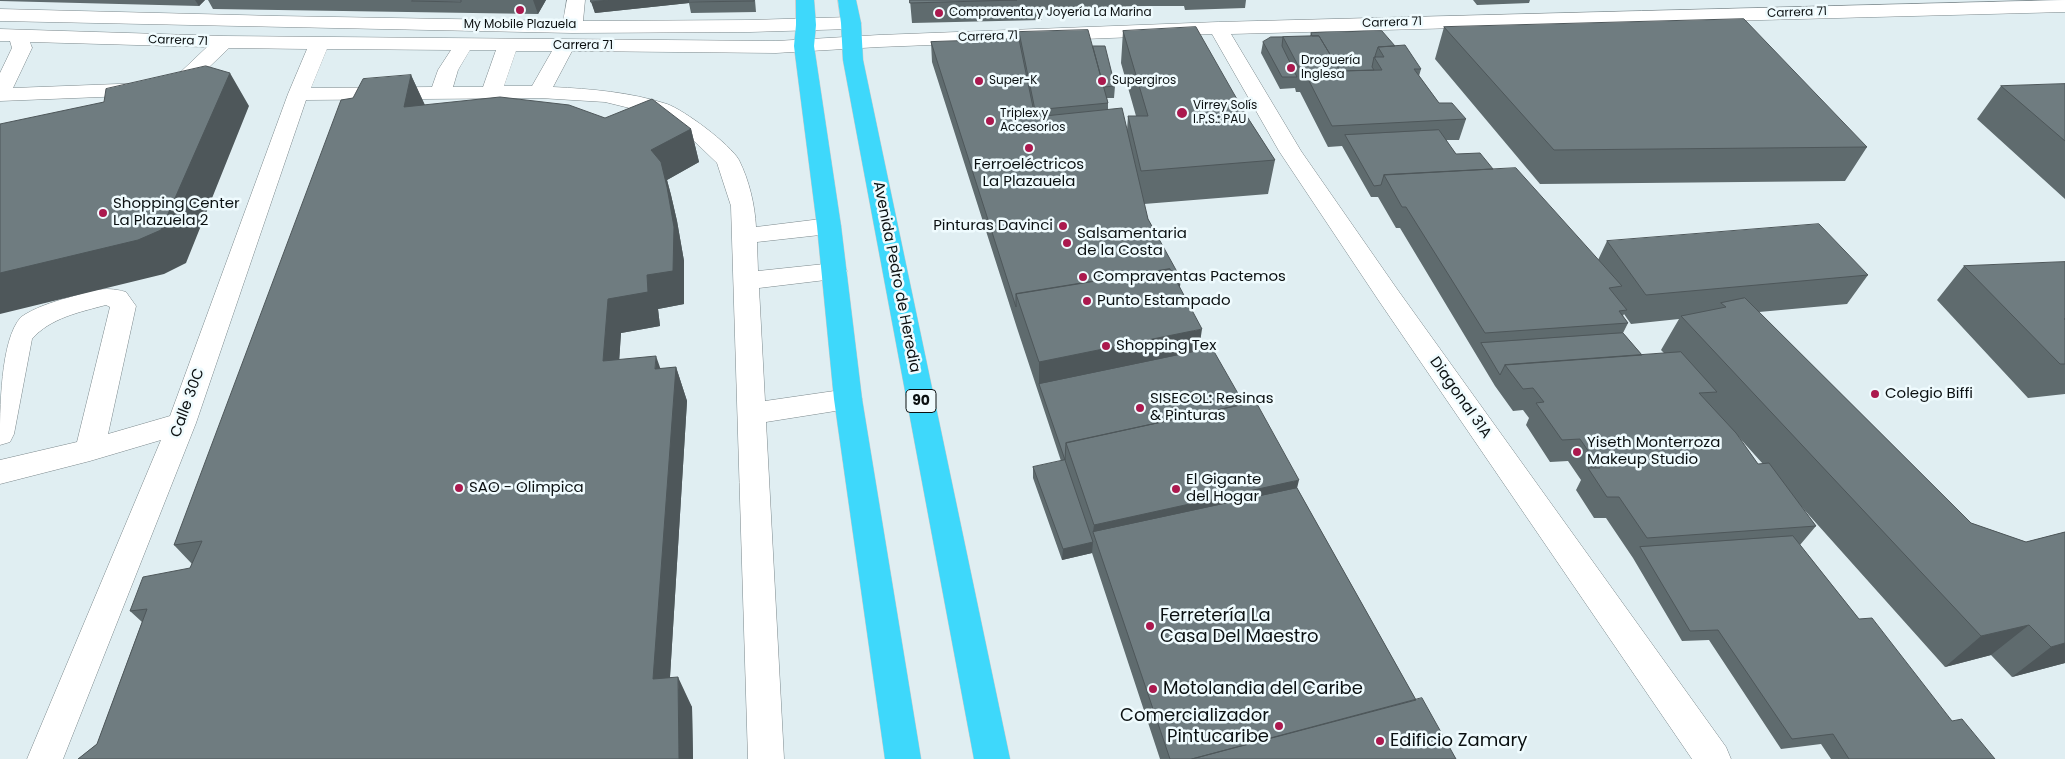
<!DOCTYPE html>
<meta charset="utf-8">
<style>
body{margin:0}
canvas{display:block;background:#e0eef2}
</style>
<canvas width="2065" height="759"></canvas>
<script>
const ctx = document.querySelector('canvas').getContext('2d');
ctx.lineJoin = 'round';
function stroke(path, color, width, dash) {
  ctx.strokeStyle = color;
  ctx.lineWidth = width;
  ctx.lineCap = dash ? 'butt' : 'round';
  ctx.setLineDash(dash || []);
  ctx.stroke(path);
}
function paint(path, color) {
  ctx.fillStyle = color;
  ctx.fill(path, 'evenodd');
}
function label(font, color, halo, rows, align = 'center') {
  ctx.font = font + ' Poppins,sans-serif';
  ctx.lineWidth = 5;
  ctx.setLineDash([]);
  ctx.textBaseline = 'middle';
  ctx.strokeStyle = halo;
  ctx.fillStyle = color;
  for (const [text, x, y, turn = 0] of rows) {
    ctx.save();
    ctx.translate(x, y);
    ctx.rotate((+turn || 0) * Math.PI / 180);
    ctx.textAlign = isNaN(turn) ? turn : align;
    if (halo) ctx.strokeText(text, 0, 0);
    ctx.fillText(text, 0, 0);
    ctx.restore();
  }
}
const minor = new Path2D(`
 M567,0H585L583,21L750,20L851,17L858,19L861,23L858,27L851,29L750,32L572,33L0,21V9L278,16L563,21Z
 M2065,0V12L1231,34L1301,151L1397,289L1726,747L1731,759H1692L1379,301L1279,151L1212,34L879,47L776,53L572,51L553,87C591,89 630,92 667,104C684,110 730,144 739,160C749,180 755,205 756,227L829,218L837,221L841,226L837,231L829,234L757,242L758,271L834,263L843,265L847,271L843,277L834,279L759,288L765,401L848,389L858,392L862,399L858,406L848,409L766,422L784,759H748L731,206L717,163L690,137L654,114L605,102L540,98L306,100L196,423L63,759H27L161,440L90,461L0,484V460L77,442L110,307L106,305C80,312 50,318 32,339L14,434L10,442L0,445C0,410 0,340 21,317C34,308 52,302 67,298C90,292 102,285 126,292L136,306L108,434L170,416L288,94L307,49L229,48L183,92L176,94L0,101V73L12,48L10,41H0V29L224,36L776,41L879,35L1218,22ZM30,42L207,47L170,82L13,88L32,48ZM327,49L451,50L438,70L432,87L311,88ZM470,50H496L483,87H453L458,70ZM516,51H552L532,86H504Z`);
const highway = new Path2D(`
 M796,0H814L816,25L814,46L841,226L862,399L921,759H885L834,399L817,226L794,46L796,25Z
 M838,0H856L861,23L863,60L1010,759H974L843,60L841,23Z`);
stroke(minor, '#7b888c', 1);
stroke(highway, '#c9cacb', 1);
paint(minor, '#fff');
paint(highway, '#3ed8fb');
paint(new Path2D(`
 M0,0H205L199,6L0,1Z
 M208,0H546L538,14L213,9Z
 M591,0H755L756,12L691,13L689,3L595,13Z
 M910,0H1246L1245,8L1185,10L1184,6H1142L1042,10V20L912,23Z
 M1473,0H1530L1529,3L1477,5Z
 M1444,27L1867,147L1845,181L1540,184L1435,59Z
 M1123,31L1246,115L1275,160L1268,194L1144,204L1148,219L1180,288L1199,351L1244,404L1297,488L1416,700L1456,759H1160L1092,553L1062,560L1033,478V467L1061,461L1017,328L932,62L931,42L1019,39V32L1093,46L1115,86L1114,98H1107L1108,103V110L1127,130L1128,116H1136L1121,63Z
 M1311,33L1395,46L1421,69L1419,76L1439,103L1466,119L1459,140H1446L1456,154L1493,169L1598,260L1607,241L1868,275L1847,304L1759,312L1971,523L2026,542L2065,532V663L2012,677L1991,655L1945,667L1800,505L1816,526L1800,545L1859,619L1952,721L1995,759H1831L1821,744L1781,749L1709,640L1682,641L1633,558L1606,518H1594L1576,490L1581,480L1568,461L1550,462L1526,425L1529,418L1523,410L1513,411L1495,386L1400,228H1396L1378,197H1371L1342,146L1328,147L1300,92H1296L1295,88L1280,89L1261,53L1263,42L1271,37L1310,36ZM1624,314L1631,324L1679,319L1661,350L1664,353L1642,355L1623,333L1628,323L1623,316ZM1736,434L1763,464H1758Z
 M411,75L425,105L605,118L691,129L699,162L667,180L671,195L677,221L684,261V304L658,309L660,326L621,333L619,360L660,369L676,367L687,401L670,677L692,707L693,759H78L97,744L142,622L130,611L190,568L192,564L174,545L353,98Z
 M2065,84V199L1977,119L2001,86Z
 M2065,262V394L2028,398L1937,300L1964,266Z`), '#5f6b6e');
paint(new Path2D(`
 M195,0H205L199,6Z
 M533,0H546L538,14Z
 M609,0H721L689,2V3L595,13L591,2Z
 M230,73L249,106L186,263L164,274L0,314V273Z
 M411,75L426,108L404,107Z
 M691,129L699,162L667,180L671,195L677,221L684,261V304L658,309L660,326L621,333L617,395L603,361L608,299L647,275L651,150Z
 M1181,279L1178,301L1020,306Z
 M1202,329L1197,363L1039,384V362Z
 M656,356L668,390L655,369Z
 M676,367L687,401L668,709L653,679Z
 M1299,480L1292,509L1093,532L1094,525Z
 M1093,542L1092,553L1062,560L1063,549Z
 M2029,625L1991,655L1945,667L1981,636Z
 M2065,643V663L2012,677L2051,647Z
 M678,677L692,707L693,759H679Z`), '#4e575a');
const building = new Path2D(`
 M413,0H461V2L412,1Z
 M591,0H609L591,2Z
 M689,0H754V1L689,2Z
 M910,0H1017L910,3Z
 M1744,19L1867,147L1554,150L1444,27Z
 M1196,27L1246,115L1275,160L1141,171L1128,116H1148L1123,31Z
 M1088,30L1108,103L1035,110L1019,32Z
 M1382,31L1395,46L1378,47L1375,56L1376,57H1374L1372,67L1374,70L1340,71L1319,36H1312L1311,33Z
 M1319,36L1340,71L1382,70L1374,57H1384L1378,47L1405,45L1421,69H1414L1439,103H1452L1466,119L1332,126L1304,71H1301L1283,37Z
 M1271,37H1283L1282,46L1297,77H1282L1263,42Z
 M1019,39L1035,117L1122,108L1148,219L1181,279L1176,280L1170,269L1016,294V307L931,42Z
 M1093,46H1105L1115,86L1104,87Z
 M206,66L230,73L161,230L138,240L0,273V124L104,102L106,89Z
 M411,75L404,107L500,97L569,105L605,118L652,99L691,129L651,150L661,162L667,187L674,227L673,271L647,275L648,292L608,299L603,361L656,356L655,369L676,367L653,679L678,677L679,759H78L97,744L147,609L130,611L143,577L190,568L202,541L174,545L341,100L353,98L363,79Z
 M2065,84V141L2001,86Z
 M1439,130L1456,154L1480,153L1493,169L1384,175L1381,185L1374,186L1345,135Z
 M1516,168L1622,286L1609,288L1627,310L1619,311L1628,323L1485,333L1406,207H1402L1384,175Z
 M1819,224L1868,275L1646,295L1607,241Z
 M2065,262V319H2064H2065V364H2060L1964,266Z
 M1170,269L1202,329L1039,362L1016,294Z
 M1745,298L1971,523L2026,542L2065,532V643L2051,647L2029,625L1981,636L1681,316L1726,307L1721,303Z
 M1623,333L1642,355L1505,365L1500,375L1481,343Z
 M1212,348L1244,404L1066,443L1065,460L1039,384Z
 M1681,352L1717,392L1699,393L1736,433L1758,464L1769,463L1816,526L1647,538L1619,497H1607L1588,468H1600L1580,439L1562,440L1536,403L1544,402L1533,388L1523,389L1505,365Z
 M1256,402L1299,480L1094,525L1066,443Z
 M1065,460L1093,542L1063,549L1033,467Z
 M1297,488L1416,700L1192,759H1170L1093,532Z
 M1793,536L1859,619L1872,618L1952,721L1962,719L1995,759H1849L1833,734L1792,739L1718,630L1690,631L1640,547Z
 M1422,698L1456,759H1192Z`);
paint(building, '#6f7c80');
stroke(building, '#4e575a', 1);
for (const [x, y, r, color] of [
 [520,10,5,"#ab194e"],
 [939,13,5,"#ab194e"],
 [1291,68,5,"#ab194e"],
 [979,81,5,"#ab194e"],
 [1102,81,5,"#ab194e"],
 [1182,113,6,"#ab194e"],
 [990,121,5,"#ab194e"],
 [1029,148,5,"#ab194e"],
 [103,213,5,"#ab194e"],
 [1063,226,5,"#ab194e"],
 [1067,243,5,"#ab194e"],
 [1083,277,5,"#ab194e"],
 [1087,301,5,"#ab194e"],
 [1106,346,5,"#ab194e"],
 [1875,394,5,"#ab194e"],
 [1140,408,5,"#ab194e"],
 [1577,452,5,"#ab194e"],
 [459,488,5,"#ab194e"],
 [1176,489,5,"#ab194e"],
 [1150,626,5,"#ab194e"],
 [1153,689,5,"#ab194e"],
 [1279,726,5,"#ab194e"],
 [1380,741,5,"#ab194e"]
]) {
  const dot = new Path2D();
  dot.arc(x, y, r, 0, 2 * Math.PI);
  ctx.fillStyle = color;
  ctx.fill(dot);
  stroke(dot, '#effbfe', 2);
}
label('12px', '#0b1011', '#effbfe', [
 ["Compraventa y Joyería La Marina",949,13],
 ["My Mobile Plazuela",520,25,"center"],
 ["Droguería",1301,61],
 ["Inglesa",1301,75],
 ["Super-K",989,81],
 ["Supergiros",1112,81],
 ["Virrey Solís",1193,106],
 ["I.P.S.: PAU",1193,120],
 ["Triplex y",1000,114],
 ["Accesorios",1000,128]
], 'left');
label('12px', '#0b1011', '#effbfe', [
 ["Carrera 71",1797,13,-2],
 ["Carrera 71",1392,23,-2],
 ["Carrera 71",988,37,-2],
 ["Carrera 71",178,41,2],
 ["Carrera 71",583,46]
]);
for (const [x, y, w] of [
 [921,401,30]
]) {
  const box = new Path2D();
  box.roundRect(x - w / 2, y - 11.5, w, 23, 4);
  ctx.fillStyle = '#effbfe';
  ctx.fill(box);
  stroke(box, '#0b1011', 1);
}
label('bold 14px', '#0b1011', null, [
 ["90",921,401]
]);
label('15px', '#0b1011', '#effbfe', [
 ["Ferroeléctricos",1029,165,"center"],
 ["La Plazauela",1029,182,"center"],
 ["Shopping Center",113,204],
 ["La Plazuela 2",113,221],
 ["Pinturas Davinci",1053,226,"right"],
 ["Salsamentaria",1077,234],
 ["de la Costa",1077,251],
 ["Compraventas Pactemos",1093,277],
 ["Punto Estampado",1097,301],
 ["Shopping Tex",1116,346],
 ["Colegio Biffi",1885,394],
 ["SISECOL: Resinas",1150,399],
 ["& Pinturas",1150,416],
 ["Yiseth Monterroza",1587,443],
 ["Makeup Studio",1587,460],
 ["El Gigante",1186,480],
 ["del Hogar",1186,497],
 ["SAO - Olimpica",469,488]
], 'left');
label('15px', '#0b1011', '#effbfe', [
 ["Avenida Pedro de Heredia",896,277,79],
 ["Diagonal 31A",1460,398,55],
 ["Calle 30C",188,403,-70]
]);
label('18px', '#0b1011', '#effbfe', [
 ["Ferretería La",1160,616],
 ["Casa Del Maestro",1160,637],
 ["Motolandia del Caribe",1163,689],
 ["Comercializador",1269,716,"right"],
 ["Pintucaribe",1269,737,"right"],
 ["Edificio Zamary",1390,741]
], 'left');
</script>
